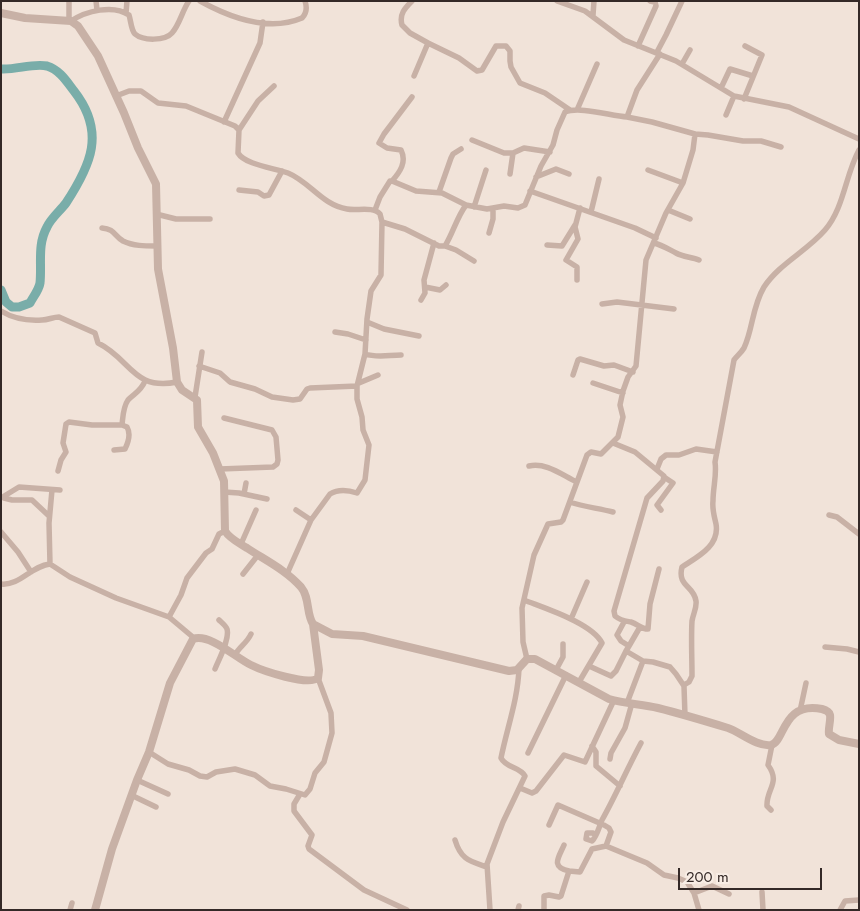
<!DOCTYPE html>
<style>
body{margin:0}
#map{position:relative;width:860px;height:911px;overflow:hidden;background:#f1e3d9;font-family:Jost,sans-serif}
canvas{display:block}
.frame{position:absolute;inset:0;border:2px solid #342927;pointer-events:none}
.scale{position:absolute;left:678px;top:868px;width:144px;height:22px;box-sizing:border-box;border:2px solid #342927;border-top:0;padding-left:6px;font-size:15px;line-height:18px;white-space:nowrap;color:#342927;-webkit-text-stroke:4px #f8ede5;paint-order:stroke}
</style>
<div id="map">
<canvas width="860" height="911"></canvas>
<div class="frame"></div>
<div class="scale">200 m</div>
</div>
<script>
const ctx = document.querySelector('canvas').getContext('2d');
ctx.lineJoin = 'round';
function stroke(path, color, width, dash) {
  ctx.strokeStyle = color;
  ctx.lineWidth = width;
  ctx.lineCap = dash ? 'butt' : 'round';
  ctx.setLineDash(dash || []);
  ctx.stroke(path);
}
stroke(new Path2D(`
 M1,69C16,70 33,63 47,66C60,70 67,82 74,91C106,132 91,165 66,203C60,211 51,218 47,227C37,245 42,264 40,283C39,290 33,297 30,303L19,307H12L6,302L1,290`), '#79ada9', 9);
stroke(new Path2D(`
 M69,1V20
 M96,1L97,10
 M200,1C229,17 269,32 302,18C307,13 307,7 305,1
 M412,1C405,8 399,14 402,25L410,33L428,43
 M557,1L585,11L624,40L676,61L734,96L789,107L859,139
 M126,13L127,1
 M593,15L594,1
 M71,21C86,11 113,4 129,15C131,21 131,30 135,34C143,41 165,41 172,33C180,24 182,11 189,1
 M638,46L656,6L655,2L650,1
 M657,52L666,35L682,1
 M682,64L690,50
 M414,76L428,43L459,58L477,71L482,70L496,46H506L510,51V61L511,67L520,83L545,93L570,110
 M721,88L730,69L753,76
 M116,96L129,91H141L158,103L186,106L235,126L239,130L238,153C245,165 275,168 288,173C310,182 322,205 347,209C357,211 373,206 380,214L382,222L405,229L439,246H445C453,233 457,217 466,205L487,209L504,206L518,208L525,205L541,166L553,145L557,130L565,112C580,106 611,116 627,117L637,90L660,54
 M744,99L762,55L745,46
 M577,110L597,64
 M726,115L734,96
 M224,122L260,43L263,22
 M239,130L258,101L274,86
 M695,134L708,135L743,141H761L781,147
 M472,140L504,153H513L524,148L550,152
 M648,170L683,183
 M510,174L513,153
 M536,177L556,169L569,174
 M392,181L416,191L442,193L466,205
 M239,190L258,192L264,196L269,195L282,171
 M530,191L635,228L656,238
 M439,192L451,158L453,154L461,149
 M474,207L486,170
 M375,210L380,197L390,181H392C400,172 407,162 401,150L387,148L379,143L384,134L412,97
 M668,210L690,219
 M591,212L599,179
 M156,214L176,219H210
 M102,228C115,229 114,236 123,241C133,246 145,246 156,246
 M489,233L493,219V208
 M654,243C662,245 668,249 676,253C683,257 692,257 699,260
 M547,245L562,246L575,225
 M445,246L456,250L474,261
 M577,280V267L566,260L578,239L575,227L580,208
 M425,287L440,290L446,285
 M421,300L425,293L424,280L434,243
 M602,304L617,302L674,309
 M1,311C14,319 27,321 42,320C48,320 53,317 59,317L95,333L98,343C131,359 133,391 177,382
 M367,322L384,329L419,336
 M335,332L348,334L366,340
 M365,354C377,358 389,355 401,355
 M199,366L220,373L230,382L255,389L272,397L293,400L300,399L307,389L310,388L357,386L365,354L367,319L371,291L381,275L382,222
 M573,375L578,360L580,359L604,366L614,365L633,372
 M359,383L378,375
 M593,383L623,393
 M195,397L202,352
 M613,443L635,452L664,476L663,481L647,498L614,611L615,616C621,621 625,621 631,622C638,624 641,629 648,629L650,604L659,569
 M114,450L125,449C128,443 131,434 127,427L122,425
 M529,466C546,462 562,475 577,482
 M220,469L273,467L277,464L278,460L276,437L272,430L224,418
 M657,469L661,459L666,455H679L696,449L717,452
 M58,471L61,460L66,452L63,443L66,424L69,422L92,425H122C123,416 123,407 128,400C135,393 141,391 145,381
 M224,492L239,493L267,499
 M244,494L246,483
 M1,498L19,487L60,490
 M4,498L12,500H32L49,516
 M570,502C584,507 598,508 613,512
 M296,510L311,520
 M661,510L657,505L673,483L664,477
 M829,515L837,517L859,534
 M1,532L18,552L31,572
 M241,544L256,510
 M50,564L49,523L52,490
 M243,574L258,555
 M287,574L311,520L330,494C338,489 348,490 357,493L365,480L369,445L363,430L362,417L357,399V386
 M1,584C20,586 31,566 50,564L70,577L116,598L169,617L194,638
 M524,600C544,608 592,623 602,643L579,682
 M169,617L181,595L187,578L206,553L212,549L219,534L225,531
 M571,619L587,582
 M624,622L617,635L621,641L629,646L626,651L643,661L653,662L670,667L676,674L684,686L685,716
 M629,646L640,627
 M825,647L847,649L859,652
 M235,655C239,647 247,643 251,634
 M527,659L523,642L522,608L534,555L548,524L561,522L563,520L587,455L591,452L601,454L618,437L623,417L620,405L623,391L628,377L636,366L646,260L666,213L683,183L693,150L695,134L652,122L627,117
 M589,666L611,676L616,671L626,651
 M215,669C219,659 230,639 227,629C226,626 221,622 219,620
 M556,670L563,657V644
 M684,685L689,682L692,676C692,658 691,639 692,621C693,614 697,608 696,601C694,585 677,587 682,567C697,557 720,546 716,524C714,515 712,509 713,501C713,487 717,475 715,462L734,360C737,356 741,353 744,348C753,329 752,307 764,287C779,264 807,251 825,230C844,208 845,176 859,150
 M627,703L643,661
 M800,711L806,683
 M592,746L596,752V766L620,786
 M149,752L168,764L189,770L200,776L207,777L216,772L235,769L255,775L270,786L286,789L305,795L310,789L315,773L324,762L332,733L331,713L318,678
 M528,753L566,675
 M610,759L611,753L625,728L632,703
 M137,780L168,794
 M520,788L532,793L536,791L564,755L585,762L614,700
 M300,794L294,804V811L312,835L308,846L309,849L364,890L407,910
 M131,795L156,807
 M771,810L767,806C766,789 781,783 768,765L772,745
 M549,825L558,805L604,825L609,828L611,832L606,846L647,863L664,875L678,878L687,882L694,893L699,910
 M595,835L593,833H587L586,839L592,841C597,836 599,827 602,820C616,795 627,769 641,743
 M455,840C461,860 470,861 487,867
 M564,845C559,857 550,867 569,871
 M762,892L763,910
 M694,893L712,886L729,894
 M70,910L72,903
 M490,910L487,864L503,822L525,776C520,767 506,768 501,758C507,728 518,699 519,668
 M518,910L519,906
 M544,910V896L549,895L559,897L561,896L569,871L580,872L592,849L606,846
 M840,910L845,901L859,900`), '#c8b1a6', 5.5);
stroke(new Path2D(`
 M1,13L25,18L71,21L78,26L98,56L124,113L138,148L156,184L158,269L173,348L177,382L182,390L197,400L198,427L213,453L224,481L225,531C230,539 239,543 247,548C265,560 286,570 301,587C310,598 306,613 313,624L332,634L363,636L509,671L517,670L527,659H535L609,699C625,704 642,704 658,708C682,714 705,721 728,728C740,732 757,747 771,745C785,742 782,701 822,709C826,710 829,711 830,715C831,721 828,728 829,734L839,740L859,744
 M95,910L112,849L137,780L149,752L170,683L193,639C210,633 236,658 251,665C263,671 308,686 318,678L319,670L313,624`), '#c8b1a6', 8);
</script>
